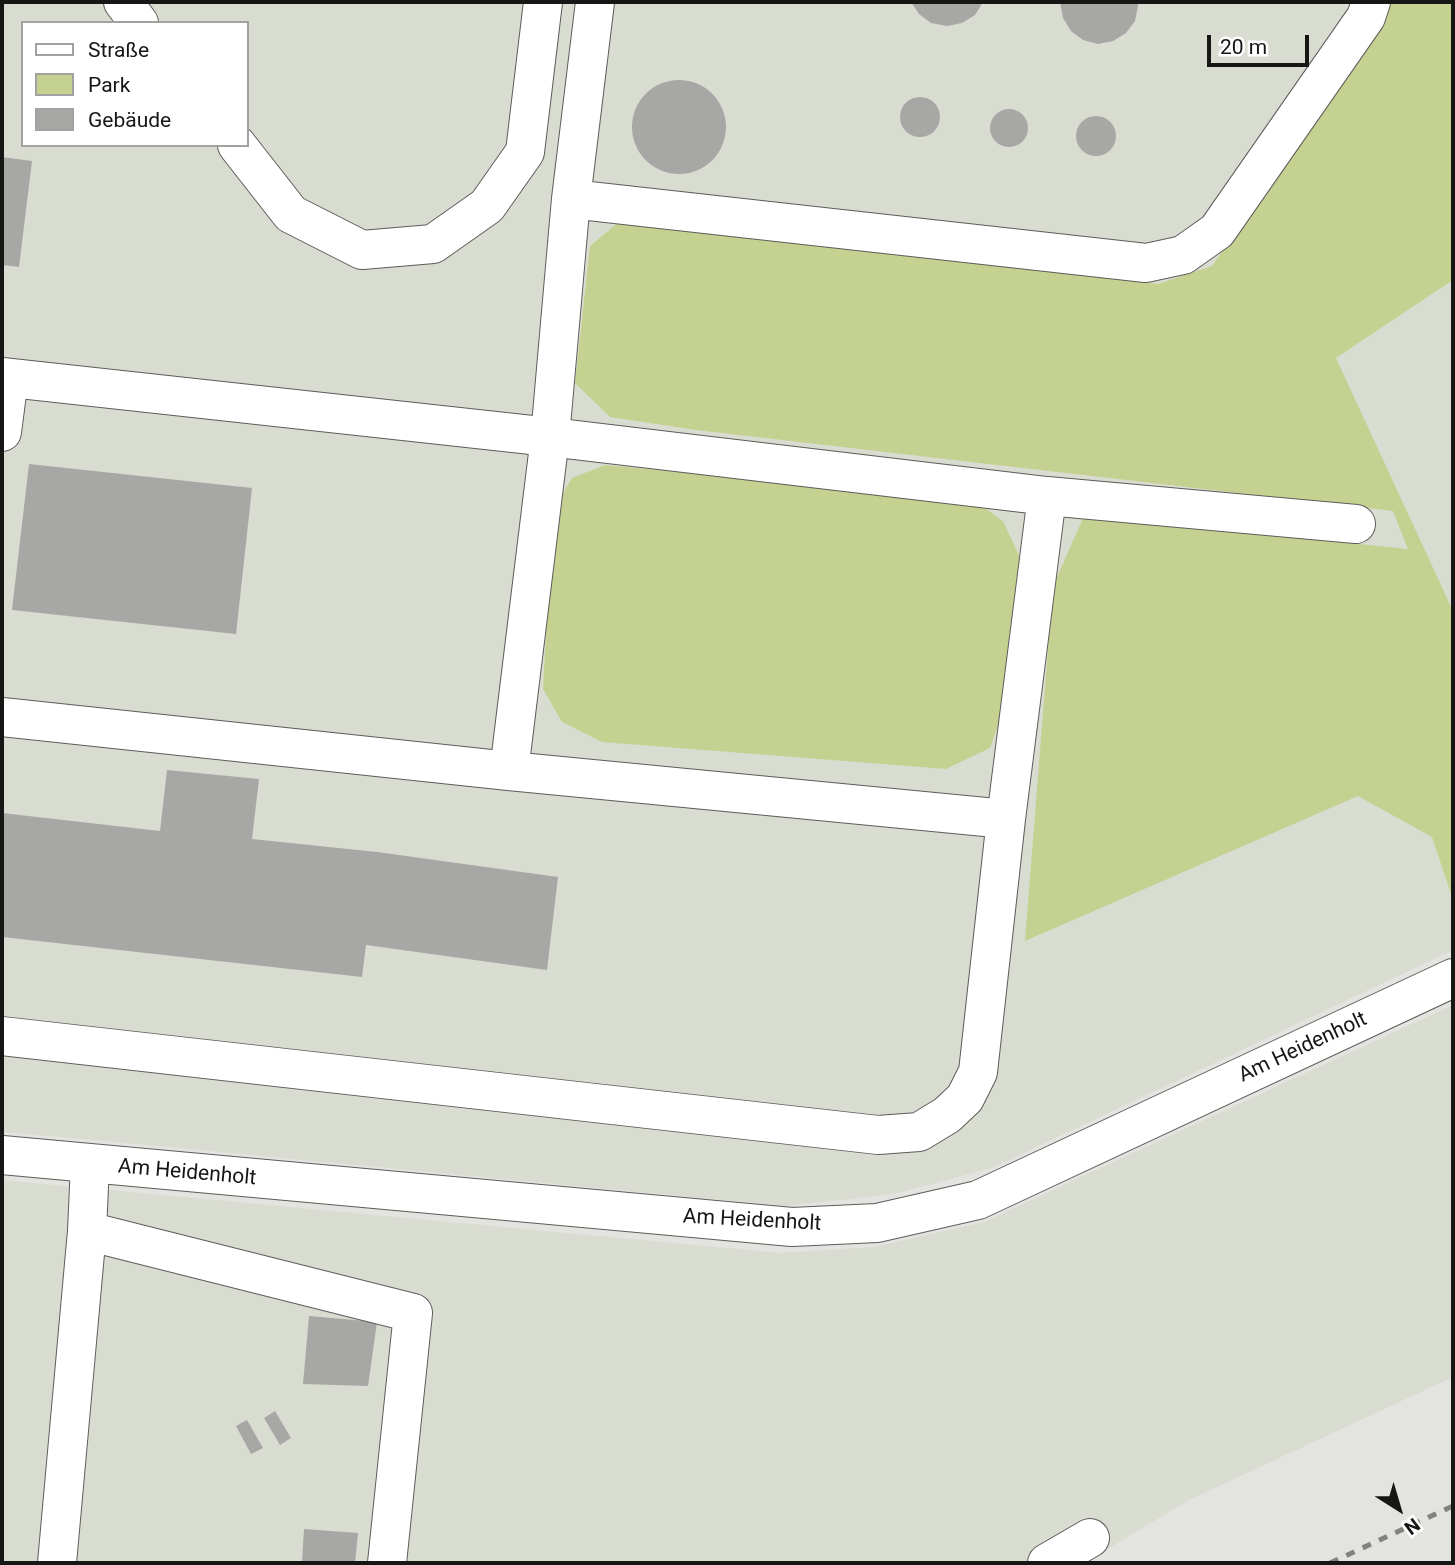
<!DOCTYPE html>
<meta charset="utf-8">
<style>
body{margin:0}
#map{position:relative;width:1455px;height:1565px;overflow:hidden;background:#e3e3e0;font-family:Roboto,sans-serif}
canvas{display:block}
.frame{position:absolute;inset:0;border:4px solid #161615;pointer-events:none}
.legend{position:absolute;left:21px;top:21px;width:228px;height:126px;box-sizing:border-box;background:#fff;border:2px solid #a2a2a1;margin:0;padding:9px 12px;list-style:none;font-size:21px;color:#161615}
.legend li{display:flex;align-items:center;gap:14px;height:35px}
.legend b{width:35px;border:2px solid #a2a2a1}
.north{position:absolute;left:1364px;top:1474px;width:70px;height:70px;-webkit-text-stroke:5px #fff;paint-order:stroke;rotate:143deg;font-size:19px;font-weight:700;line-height:28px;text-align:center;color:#161615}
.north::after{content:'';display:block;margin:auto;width:24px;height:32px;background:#161615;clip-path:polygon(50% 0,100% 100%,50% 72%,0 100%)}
.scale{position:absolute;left:1207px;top:35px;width:102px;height:32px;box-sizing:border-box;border:4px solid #161615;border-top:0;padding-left:9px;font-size:21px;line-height:24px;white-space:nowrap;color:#161615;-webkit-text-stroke:5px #fff;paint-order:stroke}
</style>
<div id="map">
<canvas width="1455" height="1565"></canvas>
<div class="frame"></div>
<ul class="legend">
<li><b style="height:9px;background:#fff"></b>Straße</li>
<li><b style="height:19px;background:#c5d191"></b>Park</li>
<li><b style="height:19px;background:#a7a8a5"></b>Gebäude</li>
</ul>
<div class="north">N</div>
<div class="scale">20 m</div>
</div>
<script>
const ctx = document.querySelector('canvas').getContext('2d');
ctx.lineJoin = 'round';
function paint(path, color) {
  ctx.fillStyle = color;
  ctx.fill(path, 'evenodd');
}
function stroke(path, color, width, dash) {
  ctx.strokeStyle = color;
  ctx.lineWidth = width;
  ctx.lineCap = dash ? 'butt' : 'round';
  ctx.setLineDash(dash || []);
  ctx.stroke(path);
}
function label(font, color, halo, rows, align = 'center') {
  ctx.font = font + ' Roboto,sans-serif';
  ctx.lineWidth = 5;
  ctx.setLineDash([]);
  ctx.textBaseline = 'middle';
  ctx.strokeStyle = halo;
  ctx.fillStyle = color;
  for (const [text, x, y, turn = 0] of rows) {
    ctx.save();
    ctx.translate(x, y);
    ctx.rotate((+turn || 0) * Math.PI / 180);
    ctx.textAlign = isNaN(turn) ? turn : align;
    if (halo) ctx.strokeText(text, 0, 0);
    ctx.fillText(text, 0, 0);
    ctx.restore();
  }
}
paint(new Path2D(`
 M2,2H1453V950L992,1168L894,1194L786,1206L105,1141L2,1132ZM23,23H247V145H23Z
 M1453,1005V1377L1191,1499L1084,1563H2V1180L780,1253L875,1247L984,1222Z`), '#d9dcd1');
paint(new Path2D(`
 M1389,2H1453V280L1336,358L1453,611V900L1432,837L1358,796L1025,941L1053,586L1084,516L1408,549L1393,511L696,430L610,417L575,383L590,246L621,220L734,231L1158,284L1212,266L1380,26Z
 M605,465L974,500L1003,521L1023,564L1001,717L990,748L946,769L602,742L562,722L543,689L553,509L572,478Z`), '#c5d191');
paint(new Path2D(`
 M911,2H983L975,15L962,23L947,26L931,23L919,14Z
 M1060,2H1138V6L1135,21L1126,33L1113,41L1098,44L1083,40L1071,31L1063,18Z
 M632 127a47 47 0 1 1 94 0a47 47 0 1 1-94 0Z
 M900 117a20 20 0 1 1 40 0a20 20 0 1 1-40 0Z
 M990 128a19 19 0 1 1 38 0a19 19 0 1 1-38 0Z
 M1076 136a20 20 0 1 1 40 0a20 20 0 1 1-40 0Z
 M2,157L32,161L19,267L2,265Z
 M29,464L252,488L236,634L12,610Z
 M167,770L259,779L252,839L377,852L558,877L547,970L366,945L362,977L2,937V813L160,831Z
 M309,1316L377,1322L368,1386L303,1384Z
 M275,1411L291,1438L280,1445L264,1418Z
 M247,1420L263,1448L251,1454L236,1426Z
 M304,1529L358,1533L355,1563H302Z`), '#a7a8a5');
const minor = new Path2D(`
 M123,2L139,23
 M237,145L291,214L362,250L433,244L487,206L525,152L543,2
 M571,199L1146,263L1183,255L1217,231L1366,17L1371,2
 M2,377L550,437L1047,496L1356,524
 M2,432L9,378
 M2,717L509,771L1006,819
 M509,771L550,437L571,199L595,2
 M2,1036L878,1135L919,1132L947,1115L965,1098L978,1072L1006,819L1047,496
 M2,1155L792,1227L877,1223L978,1200L1453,978
 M87,1231L413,1313L387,1563
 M57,1563L87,1231L90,1164
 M1047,1563L1090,1538`);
stroke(minor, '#5c5d5a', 40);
stroke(minor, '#fff', 38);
stroke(new Path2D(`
 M1330,1563L1453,1506`), '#828280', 5, [9, 9]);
label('21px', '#161615', '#fff', [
 ["Am Heidenholt",1303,1048,-25],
 ["Am Heidenholt",187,1173,5],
 ["Am Heidenholt",752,1221,3]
]);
</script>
